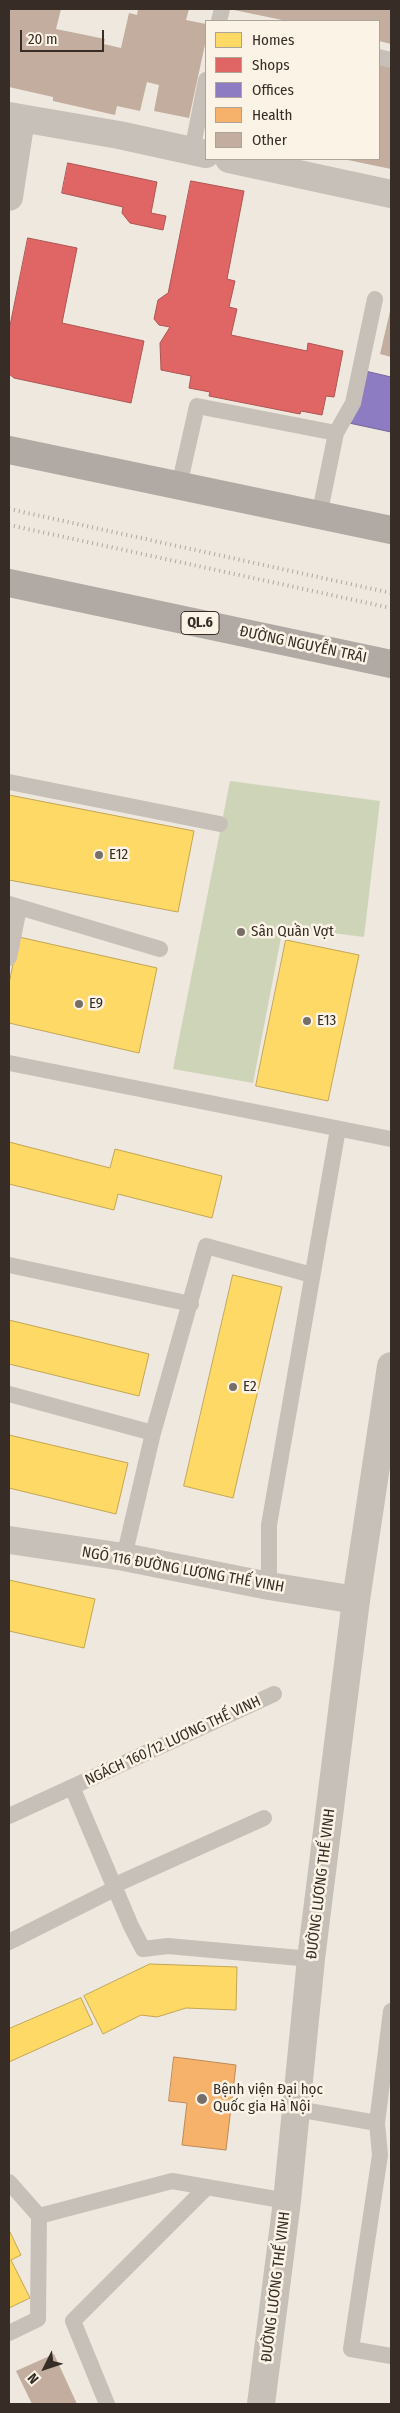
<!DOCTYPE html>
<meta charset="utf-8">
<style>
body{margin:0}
#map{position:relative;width:400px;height:2413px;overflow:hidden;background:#eee8df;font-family:"Fira Sans Condensed",sans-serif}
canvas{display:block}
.frame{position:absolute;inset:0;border:10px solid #372d26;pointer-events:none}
.legend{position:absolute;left:205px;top:20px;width:175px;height:140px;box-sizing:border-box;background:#fbf3e6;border:1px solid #ada499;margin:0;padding:6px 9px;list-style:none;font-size:15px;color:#372d26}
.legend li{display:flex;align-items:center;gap:10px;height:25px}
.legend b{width:25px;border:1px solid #ada499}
.north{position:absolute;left:20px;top:2343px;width:50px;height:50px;-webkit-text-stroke:4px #fbf3e6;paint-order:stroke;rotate:229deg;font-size:14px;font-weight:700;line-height:20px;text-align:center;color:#372d26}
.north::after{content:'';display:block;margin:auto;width:18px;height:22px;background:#372d26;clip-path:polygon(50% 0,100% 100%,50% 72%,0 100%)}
.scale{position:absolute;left:20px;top:30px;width:84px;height:22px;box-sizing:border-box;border:2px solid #372d26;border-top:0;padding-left:6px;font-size:15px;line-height:18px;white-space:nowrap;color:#372d26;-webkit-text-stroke:4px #fbf3e6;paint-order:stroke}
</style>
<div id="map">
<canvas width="400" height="2413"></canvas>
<div class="frame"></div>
<ul class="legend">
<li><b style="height:14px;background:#ffd966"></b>Homes</li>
<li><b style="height:14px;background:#e06666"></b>Shops</li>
<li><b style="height:14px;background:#8e7cc3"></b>Offices</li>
<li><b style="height:14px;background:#f6b26b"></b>Health</li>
<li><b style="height:14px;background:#c3ad9f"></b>Other</li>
</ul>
<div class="north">N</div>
<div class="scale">20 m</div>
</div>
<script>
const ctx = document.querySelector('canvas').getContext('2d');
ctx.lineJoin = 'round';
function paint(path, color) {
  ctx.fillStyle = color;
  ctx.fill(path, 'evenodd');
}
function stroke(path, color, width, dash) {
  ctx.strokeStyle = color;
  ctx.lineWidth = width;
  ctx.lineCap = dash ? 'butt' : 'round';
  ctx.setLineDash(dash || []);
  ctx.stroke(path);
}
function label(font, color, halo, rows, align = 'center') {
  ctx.font = font + ' "Fira Sans Condensed",sans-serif';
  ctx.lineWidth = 5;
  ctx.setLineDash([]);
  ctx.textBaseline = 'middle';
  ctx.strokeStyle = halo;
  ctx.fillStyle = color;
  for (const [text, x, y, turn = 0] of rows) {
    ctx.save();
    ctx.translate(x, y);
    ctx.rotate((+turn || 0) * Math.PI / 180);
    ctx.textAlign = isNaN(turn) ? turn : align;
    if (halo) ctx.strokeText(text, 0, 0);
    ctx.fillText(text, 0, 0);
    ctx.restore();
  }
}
paint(new Path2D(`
 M230,781L380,801L364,937L283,927L253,1083L173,1069Z`), '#cdd4b8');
const homes = new Path2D(`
 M9,795L194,831L178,912L9,880Z
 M19,937L157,968L139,1053L9,1023V984Z
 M286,940L359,955L328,1101L256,1086Z
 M9,1142L110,1168L115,1149L222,1176L212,1218L118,1194L114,1210L9,1184Z
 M233,1275L282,1287L233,1498L184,1486Z
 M9,1320L149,1354L139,1396L9,1364Z
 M9,1435L128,1463L116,1514L9,1488Z
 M9,1580L95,1599L84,1648L9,1631Z
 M150,1964L237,1967L236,2010L186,2008L157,2017L141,2015L103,2034L84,1996Z
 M81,1998L93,2024L9,2062V2029Z
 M9,2230L21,2255L11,2260L30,2298L9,2308Z`);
paint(homes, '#ffd966');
stroke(homes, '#c3a553', 1);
const shops = new Path2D(`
 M68,163L157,182L151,213L166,216L163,230L130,223L122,213L123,207L62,193Z
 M191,181L244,191L227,279L235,281L229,307L237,309L231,335L307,351L308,343L343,351L334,397L326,396L322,415L301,411L300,414L209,396L210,392L189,388L191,376L161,370L160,343L170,327L159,325L154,319L158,300L168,293Z
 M28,238L77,248L62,323L144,341L131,403L14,378L9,374V331Z`);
paint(shops, '#e06666');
stroke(shops, '#ad5553', 1);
const offices = new Path2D(`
 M361,370L391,377V432L349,423Z`);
paint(offices, '#8e7cc3');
stroke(offices, '#746494', 1);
const health = new Path2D(`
 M174,2057L236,2065L226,2150L182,2145L187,2103L169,2101Z`);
paint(health, '#f6b26b');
stroke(health, '#bd8a56', 1);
paint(new Path2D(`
 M9,9H61L56,29L105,39L104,44L121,48L129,13L137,15L138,9H189L186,20L206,24V40L189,118L154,111L159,85L147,82L140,111L117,106L115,115L53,101V97L9,87Z
 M391,9V44L379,41V21H287L234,10Z
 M379,61L391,64V169L348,160L379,159Z
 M391,307V357L380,354Z
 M54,2354L77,2404H32L16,2371Z`), '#c3ad9f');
stroke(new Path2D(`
 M219,21L222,9
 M379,57L391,60
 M192,151L206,80
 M336,433L353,403L375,299
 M179,486L197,406L336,433L319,516
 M9,782L220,824
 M9,904L160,949
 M9,958L19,908
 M9,1063L391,1139
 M9,1265L191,1304
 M9,1394L153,1433
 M124,1557L153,1433L206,1246L312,1275
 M269,1586V1525L338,1129
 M72,1787L131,1926L143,1949L168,1946L311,1959
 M9,1816L274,1694
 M115,1885L264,1818
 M9,1942L116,1888
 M391,2011L377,2123L380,2155L351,2349L391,2356
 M297,2109L377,2123
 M9,2182L39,2216L172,2181L287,2201
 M9,2333L38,2319L39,2216
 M107,2404L73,2321L207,2187`), '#c7c0b8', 16);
stroke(new Path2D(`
 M9,116L119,135L206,154
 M229,159L391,194
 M9,197L21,119
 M9,1540L124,1557L269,1586L356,1600`), '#c7c0b8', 28);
stroke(new Path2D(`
 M261,2404L287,2201L311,1959L356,1600L391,1366`), '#c7c0b8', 28);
stroke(new Path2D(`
 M9,450L391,530
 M9,583L391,664`), '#b1aaa4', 28);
stroke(new Path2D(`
 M9,509L391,593
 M9,525L391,608`), '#aea8a3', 4, [1, 4]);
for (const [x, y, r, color] of [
 [99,855,5,"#776e67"],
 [241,932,5,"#776e67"],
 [79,1004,5,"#776e67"],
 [307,1021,5,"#776e67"],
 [233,1387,5,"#776e67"],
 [202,2099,6,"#776e67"]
]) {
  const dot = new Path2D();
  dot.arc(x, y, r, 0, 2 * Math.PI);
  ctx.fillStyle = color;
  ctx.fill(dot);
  stroke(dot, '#fbf3e6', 2);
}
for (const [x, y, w] of [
 [200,623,38]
]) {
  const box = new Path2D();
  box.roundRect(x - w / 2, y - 11.5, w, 23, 4);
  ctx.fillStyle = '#fbf3e6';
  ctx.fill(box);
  stroke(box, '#372d26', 1);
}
label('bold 14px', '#372d26', null, [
 ["QL.6",200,623]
]);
label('15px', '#372d26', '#fbf3e6', [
 ["ĐƯỜNG NGUYỄN TRÃI",303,645,12],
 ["NGÕ 116 ĐƯỜNG LƯƠNG THẾ VINH",183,1570,10],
 ["NGÁCH 160/12 LƯƠNG THẾ VINH",173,1741,-25],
 ["ĐƯỜNG LƯƠNG THẾ VINH",321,1884,-83],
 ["ĐƯỜNG LƯƠNG THẾ VINH",276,2287,-83]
]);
label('15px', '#372d26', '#fbf3e6', [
 ["E12",109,855],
 ["Sân Quần Vợt",251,932],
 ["E9",89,1004],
 ["E13",317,1021],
 ["E2",243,1387],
 ["Bệnh viện Đại học",213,2090],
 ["Quốc gia Hà Nội",213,2107]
], 'left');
</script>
